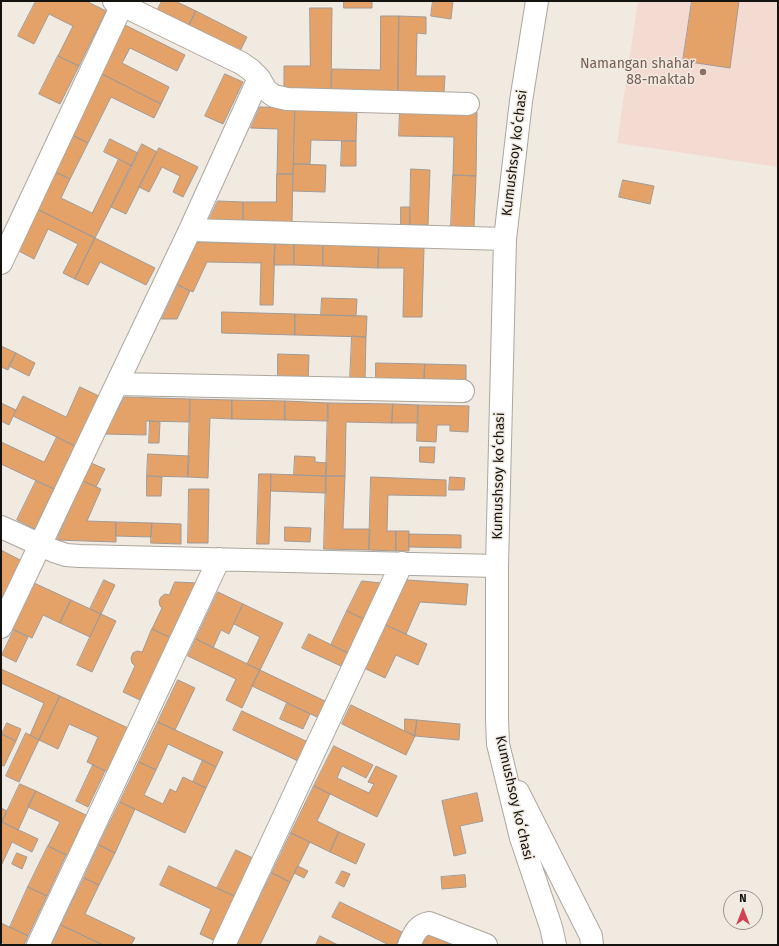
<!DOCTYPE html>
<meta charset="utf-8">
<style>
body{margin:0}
#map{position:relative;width:779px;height:946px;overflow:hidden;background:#f0eae1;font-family:"Fira Sans",sans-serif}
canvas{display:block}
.frame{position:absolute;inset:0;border:2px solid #151310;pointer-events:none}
.north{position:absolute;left:723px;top:890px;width:40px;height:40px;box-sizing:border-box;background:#f0eae1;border:1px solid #98948d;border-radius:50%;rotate:0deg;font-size:11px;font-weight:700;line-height:16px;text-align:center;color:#151310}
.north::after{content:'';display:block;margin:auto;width:14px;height:18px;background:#d14053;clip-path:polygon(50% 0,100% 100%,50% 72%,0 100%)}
</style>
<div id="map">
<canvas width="779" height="946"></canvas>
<div class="frame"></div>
<div class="north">N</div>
</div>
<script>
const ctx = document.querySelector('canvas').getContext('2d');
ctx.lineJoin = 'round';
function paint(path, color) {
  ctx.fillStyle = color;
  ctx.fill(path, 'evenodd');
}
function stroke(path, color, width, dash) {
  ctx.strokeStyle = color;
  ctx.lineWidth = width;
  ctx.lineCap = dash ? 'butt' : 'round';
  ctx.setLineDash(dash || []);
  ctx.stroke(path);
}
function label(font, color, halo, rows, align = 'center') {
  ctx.font = font + ' "Fira Sans",sans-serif';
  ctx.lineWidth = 3;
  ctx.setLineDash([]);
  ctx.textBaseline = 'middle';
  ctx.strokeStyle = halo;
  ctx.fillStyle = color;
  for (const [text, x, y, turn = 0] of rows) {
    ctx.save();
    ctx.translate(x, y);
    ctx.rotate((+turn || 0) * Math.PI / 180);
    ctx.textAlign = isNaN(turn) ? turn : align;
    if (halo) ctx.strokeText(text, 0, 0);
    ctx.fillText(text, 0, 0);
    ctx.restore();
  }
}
paint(new Path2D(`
 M638,1H778V167L617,143Z`), '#f3dbd2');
const building = new Path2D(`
 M36,1H86L106,11L79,66L58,56L73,26L49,14L34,44L18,36Z
 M162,1H175L196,11L188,27L157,11Z
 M344,1H372V8H344Z
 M433,1H453L451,19L431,16Z
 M692,1H739L730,68L683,61Z
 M310,8H332L331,91L284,90V66H310Z
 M196,11L247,37L238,55L187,29Z
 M381,16H399L398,92L331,91L332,69L380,70Z
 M399,16L426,17V34L417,33L416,76H445L444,93L398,92Z
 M123,24L185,55L177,71L130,48L122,63L169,87L161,104L100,73Z
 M58,56L79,66L60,104L39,94Z
 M100,73L161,104L154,118L111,97L88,143L70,134Z
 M225,74L243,82L223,124L205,116Z
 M260,107L295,108L293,174H277L278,129L251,128Z
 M295,108L357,110L356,141L311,140L310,164H294Z
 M400,110L477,112L476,176L453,175L454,137L399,136Z
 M70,134L88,143L70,179L53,171Z
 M110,139L138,153L132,166L104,152Z
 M342,141H356V166H341Z
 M142,144L157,152L126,214L111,207Z
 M159,148L198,167L183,197L173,192L180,176L162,167L149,192L139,187Z
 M119,159L132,166L95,238L35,208L53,171L70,179L61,198L92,213Z
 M294,164L326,165L325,192L293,191Z
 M411,169L430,170L428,225H410Z
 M277,174H293L292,222L243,221V202H276Z
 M453,175L476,176L474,227H451Z
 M623,180L654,186L650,204L619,197Z
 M218,201L243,202V221L209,220Z
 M401,207H410V225H401Z
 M35,208L95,238L75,279L63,273L78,244L48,229L34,259L15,249Z
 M95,238L155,268L146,285L100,262L88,285L75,279Z
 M196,242L275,244L273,305H260L261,263L207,262L193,292L176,284Z
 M275,244H294V265H274Z
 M294,244L323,245V266L294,265Z
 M323,245L379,247L378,268L323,266Z
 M379,247L424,248L422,317H403L404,268H378Z
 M178,285L190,291L177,319H162Z
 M322,298L357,299L356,316L321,315Z
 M222,312L295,314V335L222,333Z
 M295,314L367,316L366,337L295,335Z
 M352,336L366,337L365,380H350Z
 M1,346L16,353L8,370L1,367Z
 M16,353L35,363L29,376L9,366Z
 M278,354L309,355L308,384L278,383Z
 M376,363L425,364L424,383L376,382Z
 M425,364L466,365V384L424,383Z
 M80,387L99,396L75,446L13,416L23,396L66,417Z
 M125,397L190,399V422L146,421V435L105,434Z
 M190,399L232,400V419L210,418L208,478L188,477Z
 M232,400L285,401V420L232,419Z
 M285,401L328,403V421L285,420Z
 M1,403L16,410L9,425L1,421Z
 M328,403L393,404L392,423L346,422L345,476H326Z
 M393,404L418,405V423H392Z
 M418,405L469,406L468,432L450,431V425H437L436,442L417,441Z
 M150,421L160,422L159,443H149Z
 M57,437L75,446L54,489L1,464V442L44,462Z
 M420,447H435L434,463L420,462Z
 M148,454L189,456L188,477L147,476Z
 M295,456L315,457V462L327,463L326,476L294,475Z
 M91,463L105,469L96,487L83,481Z
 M259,474H271L269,544H257Z
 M271,474L326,476V493L271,491Z
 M147,476L162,477L161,496H147Z
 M326,476H345L343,529H370L369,550L324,549Z
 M371,477L446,480V496L388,495L387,531H396V551L369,550Z
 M450,477L465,478L464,490H449Z
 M36,481L54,489L35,529L17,520Z
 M83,481L101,489L87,521L116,522V542L57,540Z
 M189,489H209L208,543H188Z
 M116,522L152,523L151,537L116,536Z
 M152,523L181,524V544L151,543Z
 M285,527L311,528L310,542L285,541Z
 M396,531H409V551H396Z
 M409,534L461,535V548L409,547Z
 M1,550L22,561L1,604Z
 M104,580L115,585L101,614L90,609Z
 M407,580L468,584L466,605L420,602L406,634L386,625Z
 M362,581L381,583L364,619L347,611Z
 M175,582L197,583L171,638L152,629L162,608L160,606L159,601L161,597L165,594L169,595Z
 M34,583L71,600L60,623L43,615L32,638L12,629Z
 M218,592L243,604L229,634L221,630L213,648L196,639Z
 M71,600L101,614L90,637L60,623Z
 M243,604L283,623L260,670L247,664L260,637L234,624Z
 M347,611L364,619L348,653L331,645Z
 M101,614L116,621L92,672L77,665Z
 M386,625L427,644L418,665L396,655L385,678L366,669Z
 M152,629L171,638L142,701L123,692L135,666L132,663L131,658L133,653L137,651L142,652Z
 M14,630L28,637L16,662L2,655Z
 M309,634L348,653L341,666L302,648Z
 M196,639L260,670L242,708L226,700L236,679L188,656Z
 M1,669L60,696L39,740L30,735L44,703L1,683Z
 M260,670L327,702L319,718L252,686Z
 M178,680L195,688L175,730L158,722Z
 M60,696L128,728L108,772L87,762L98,737L69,724L58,749L39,740Z
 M287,703L310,714L303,729L280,719Z
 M351,705L415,736L406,755L342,724Z
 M242,711L308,742L298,761L233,730Z
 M405,719L417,720L415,736L405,731Z
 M417,720L460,724L459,740L415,736Z
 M158,722L223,752L216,767L168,744L156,770L139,762Z
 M7,723L21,729L16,741L2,734Z
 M26,733L39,740L19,782L6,776Z
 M1,734L16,741L4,766L1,765Z
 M334,746L373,765L366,778L342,766L337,778L369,793L374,784L368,782L376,766L397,776L377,817L314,786Z
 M203,760L216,767L206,788L193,782Z
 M139,762L156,770L144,795L163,804L170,789L176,792L183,777L206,788L185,833L120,802Z
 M93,765L105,771L88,807L76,801Z
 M20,784L36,791L18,830L2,822Z
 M314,786L330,794L317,821L339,832L330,852L291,833Z
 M36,791L88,816L69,856L48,846L60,822L28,807Z
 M477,793L483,821L460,826L466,853L454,856L442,801Z
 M120,802L135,809L115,853L99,845Z
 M1,808L7,811L2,822H1Z
 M2,822L38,839L32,852L12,842L1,866Z
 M339,832L365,844L356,864L330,852Z
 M291,833L310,842L290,882L272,873Z
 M99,845L115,853L99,885L84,878Z
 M48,846L66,855L47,896L28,887Z
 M236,850L255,859L236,897L217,888Z
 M17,853L27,857L22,869L12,864Z
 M169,866L236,897L215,941L200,934L211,909L160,885Z
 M298,866L308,871L304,878L294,873Z
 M342,871L350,874L344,887L336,883Z
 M272,873L290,882L260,945H237Z
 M465,875L466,887L442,889L441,877Z
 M84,878L99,885L85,914L135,938L131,945H103L61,925Z
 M28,887L47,896L28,936L10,927Z
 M340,902L402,932L396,945H389L332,917Z
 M1,923L28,936L24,945H3L4,943L1,942Z
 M61,925L103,945H52Z
 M428,934L452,945H423Z
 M320,936L338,945H316Z`);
paint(building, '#e4a268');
stroke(building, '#a39a94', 1);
const minor = new Path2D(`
 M114,1L241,63L251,70L259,78L266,90L274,96L287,99L468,104
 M537,1L521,101L505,239L497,566V719L498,744L521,838L551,927L555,945
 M190,230L505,239
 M1,263L122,5
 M117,384L463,391
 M1,527L54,551L66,555L80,556L497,566
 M1,627L190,230L259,78
 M518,792L591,936L592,945
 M38,945L219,559
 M224,945L402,563
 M409,945C414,934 417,925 429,923L486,945`);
stroke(minor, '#aca79f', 24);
stroke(minor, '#fff', 22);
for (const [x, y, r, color] of [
 [703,72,4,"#8d6e63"]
]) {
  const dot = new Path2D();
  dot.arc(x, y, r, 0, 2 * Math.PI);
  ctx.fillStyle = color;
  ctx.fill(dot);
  stroke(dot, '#f0eae1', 1.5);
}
label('14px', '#785e54', '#f0eae1', [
 ["Namangan shahar",695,64],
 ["88-maktab",695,80]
], 'right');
label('14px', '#151310', '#f0eae1', [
 ["Kumushsoy koʻchasi",515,153,-83],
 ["Kumushsoy koʻchasi",499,476,-89],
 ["Kumushsoy koʻchasi",514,798,77]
]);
</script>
